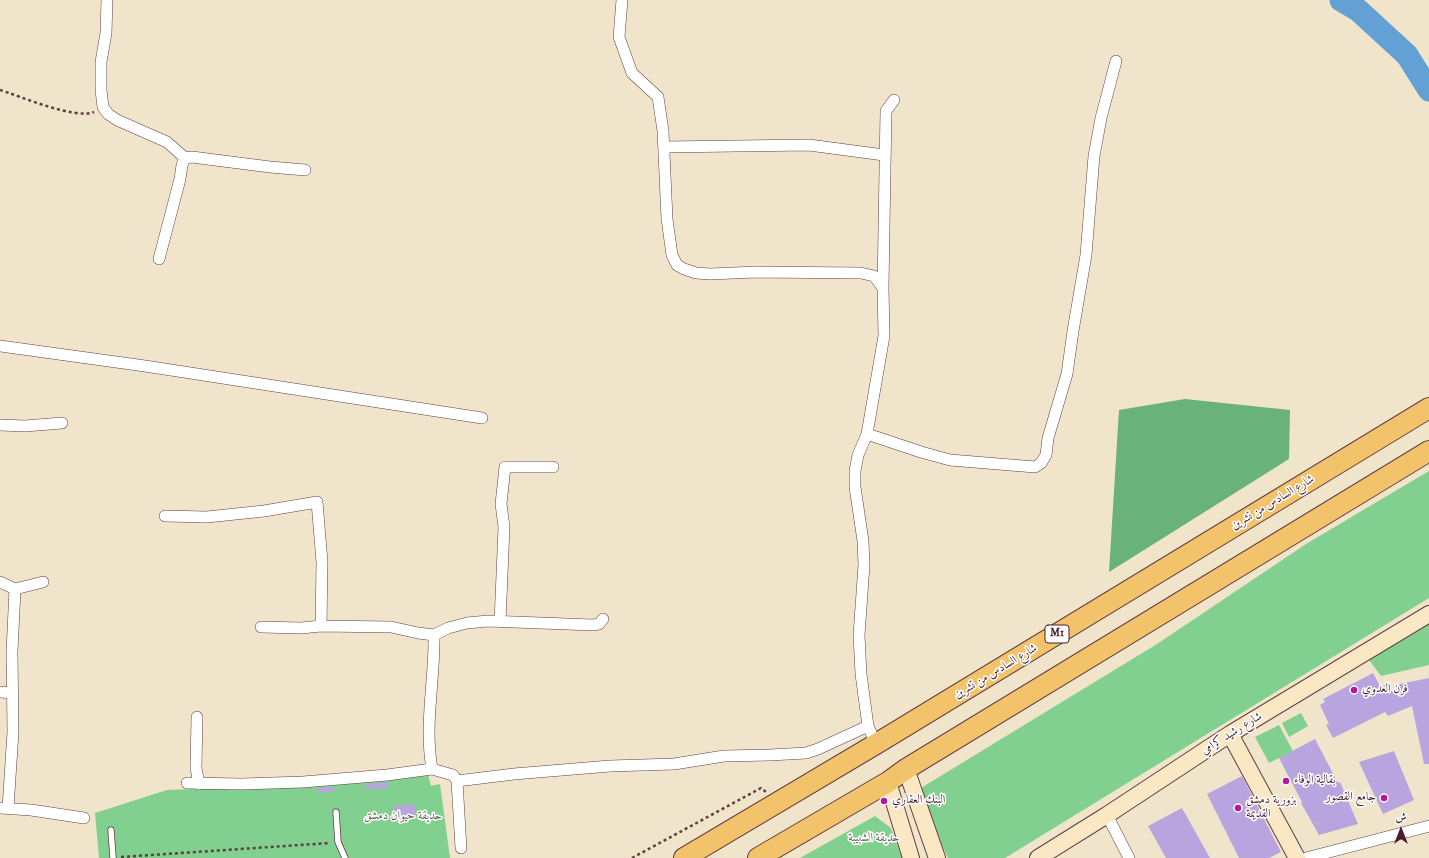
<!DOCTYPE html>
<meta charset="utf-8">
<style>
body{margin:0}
#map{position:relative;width:1429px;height:858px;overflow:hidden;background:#f0e5ca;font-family:"IM FELL DW Pica",Amiri,serif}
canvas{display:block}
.north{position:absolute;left:1381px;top:810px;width:40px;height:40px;-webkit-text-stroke:3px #fff;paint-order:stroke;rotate:0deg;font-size:11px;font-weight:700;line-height:16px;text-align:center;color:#4a1f2b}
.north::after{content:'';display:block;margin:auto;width:14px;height:18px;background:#4a1f2b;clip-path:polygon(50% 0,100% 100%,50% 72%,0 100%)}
</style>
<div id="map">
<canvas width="1429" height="858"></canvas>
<div class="north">ش</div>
</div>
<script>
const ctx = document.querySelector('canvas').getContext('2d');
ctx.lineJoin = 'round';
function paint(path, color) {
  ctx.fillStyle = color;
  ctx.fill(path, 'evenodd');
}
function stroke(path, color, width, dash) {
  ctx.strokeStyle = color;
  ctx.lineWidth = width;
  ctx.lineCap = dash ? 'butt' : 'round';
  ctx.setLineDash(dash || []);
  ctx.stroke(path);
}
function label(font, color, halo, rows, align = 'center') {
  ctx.font = font + ' "IM FELL DW Pica",Amiri,serif';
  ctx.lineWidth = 3;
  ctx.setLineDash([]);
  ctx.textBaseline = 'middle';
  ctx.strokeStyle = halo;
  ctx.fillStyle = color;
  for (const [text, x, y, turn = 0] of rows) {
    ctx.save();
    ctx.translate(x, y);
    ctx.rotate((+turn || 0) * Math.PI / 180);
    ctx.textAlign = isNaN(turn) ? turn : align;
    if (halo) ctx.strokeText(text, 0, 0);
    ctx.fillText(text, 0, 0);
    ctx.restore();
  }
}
paint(new Path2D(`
 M1429,471V598L1005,858H948L916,791L1157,644L1306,544Z
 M1429,623V665L1381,676L1369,660Z
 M1301,713L1308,726L1289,737L1282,723Z
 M1279,725L1293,751L1269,763L1255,737Z
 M428,774L431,786L440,784L450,858H99L95,813L167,790L236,787Z
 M875,816L891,828L902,858H800Z`), '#82d08f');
paint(new Path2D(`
 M1185,399L1290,410L1289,459L1109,572L1119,410Z`), '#69b27a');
stroke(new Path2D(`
 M1341,0L1358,10L1407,55L1429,90`), '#63a0d4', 23);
paint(new Path2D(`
 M1373,673L1381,688L1388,683L1392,691L1400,684L1429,678V764H1424L1412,706L1388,716L1385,712L1333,738L1326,725L1329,724L1320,705L1325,702L1323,699Z
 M1315,739L1338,783L1340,782L1358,824L1319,835L1301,803L1302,802L1279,758Z
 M1394,751L1414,800L1383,814L1359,762Z
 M1242,776L1281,852L1269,858H1239L1207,794Z
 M387,782V788L367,789L366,784Z
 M333,787V792H318V788Z
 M414,804L416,817L394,819L393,806Z
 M1182,808L1210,858H1166L1148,826Z`), '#b8a5e0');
const lane = new Path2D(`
 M336,812L338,842L345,858
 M111,830L113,858`);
const street = new Path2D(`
 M107,0L106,33L101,62V90L103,107L108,114L117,120L167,142L185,158
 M622,0L619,37L632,73L658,97L663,131L667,219L672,255L677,265L684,269L696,273L710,274L756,272L861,273L874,276L883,288L884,336L867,434L858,455L855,471V487L863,541L864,565L859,635L861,674L868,726L876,744
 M664,147L809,145L884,155
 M185,158L192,157L270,167L305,170
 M159,259L180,179L182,165L185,158
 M883,288L886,111L894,100
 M0,346L145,366L482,418
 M0,425L25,426L62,423
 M867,434L921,452L950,460L1035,467L1041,463L1046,455L1048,438L1067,374L1073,331L1086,255L1094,156L1101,118L1116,61
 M165,516L207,517L264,511L317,502L322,562L321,626
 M0,582L15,589L43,582
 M500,622L504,527L501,504L505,467H553
 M261,627L301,628L321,626L391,627L418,633L434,635L448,628L467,623L488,621L593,625L599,624L603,619
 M0,692L12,693
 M197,717L196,768L199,784
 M432,769C424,724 435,679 434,635
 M457,781L514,774L610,766L674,764L724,756L770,755L806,753L818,749L868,726
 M187,783L242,784L303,782L387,775L432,769L453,775L457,781L461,848
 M0,808L31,810L84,818
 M8,808L13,732L12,652L15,589
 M1107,815L1129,858
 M1306,858L1429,826`);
const secondary = new Path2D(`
 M1230,734L1297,858
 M906,769L937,858
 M888,782L911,858
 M1038,858L1107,815L1230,734L1429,614`);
const highway = new Path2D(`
 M684,858L876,744L1429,408
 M758,858L888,782L906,769L1429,451`);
stroke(lane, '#633d43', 7);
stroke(street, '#633d43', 12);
stroke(secondary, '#633d43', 18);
stroke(highway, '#633d43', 22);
stroke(new Path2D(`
 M0,90C20,96 75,120 94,112
 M121,857L330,843
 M632,858L761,788L766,792`), '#633d43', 2.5, [3, 3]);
stroke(lane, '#fff', 5.5);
stroke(street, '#fff', 11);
stroke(secondary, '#fae7c3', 16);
stroke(highway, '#f2c36a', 20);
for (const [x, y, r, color] of [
 [1354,690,4,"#b5179e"],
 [1286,781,4,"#b5179e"],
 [1384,798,4,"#b5179e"],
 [884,801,4,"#b5179e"],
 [1238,808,4,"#b5179e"]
]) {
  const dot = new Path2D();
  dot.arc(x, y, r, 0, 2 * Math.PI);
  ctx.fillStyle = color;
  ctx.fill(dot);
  stroke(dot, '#fff', 1.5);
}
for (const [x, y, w] of [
 [1057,634,24]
]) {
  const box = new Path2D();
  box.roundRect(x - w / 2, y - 9, w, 18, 3);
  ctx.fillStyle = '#fff';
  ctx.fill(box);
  stroke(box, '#4a1f2b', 1);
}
label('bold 11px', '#4a1f2b', null, [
 ["M1",1057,634]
]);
label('12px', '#4a1f2b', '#fff', [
 ["شارع السادس من تشرين",1273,503,-31],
 ["شارع السادس من تشرين",996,672,-31],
 ["شارع رشيد كرامي",1232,734,-32]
]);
label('12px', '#4a1f2b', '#fff', [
 ["فرن العدوي",1362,690],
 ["بقالية الوفاء",1294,781],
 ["جامع القصور",1376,798,"right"],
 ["البنك العقاري",892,801],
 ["بزورية دمشق",1246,801],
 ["القديمة",1246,815]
], 'left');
label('12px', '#5e5d4e', '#fff', [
 ["حديقة حيوان دمشق",403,817],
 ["حديقة الشبيبة",874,839]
]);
</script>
